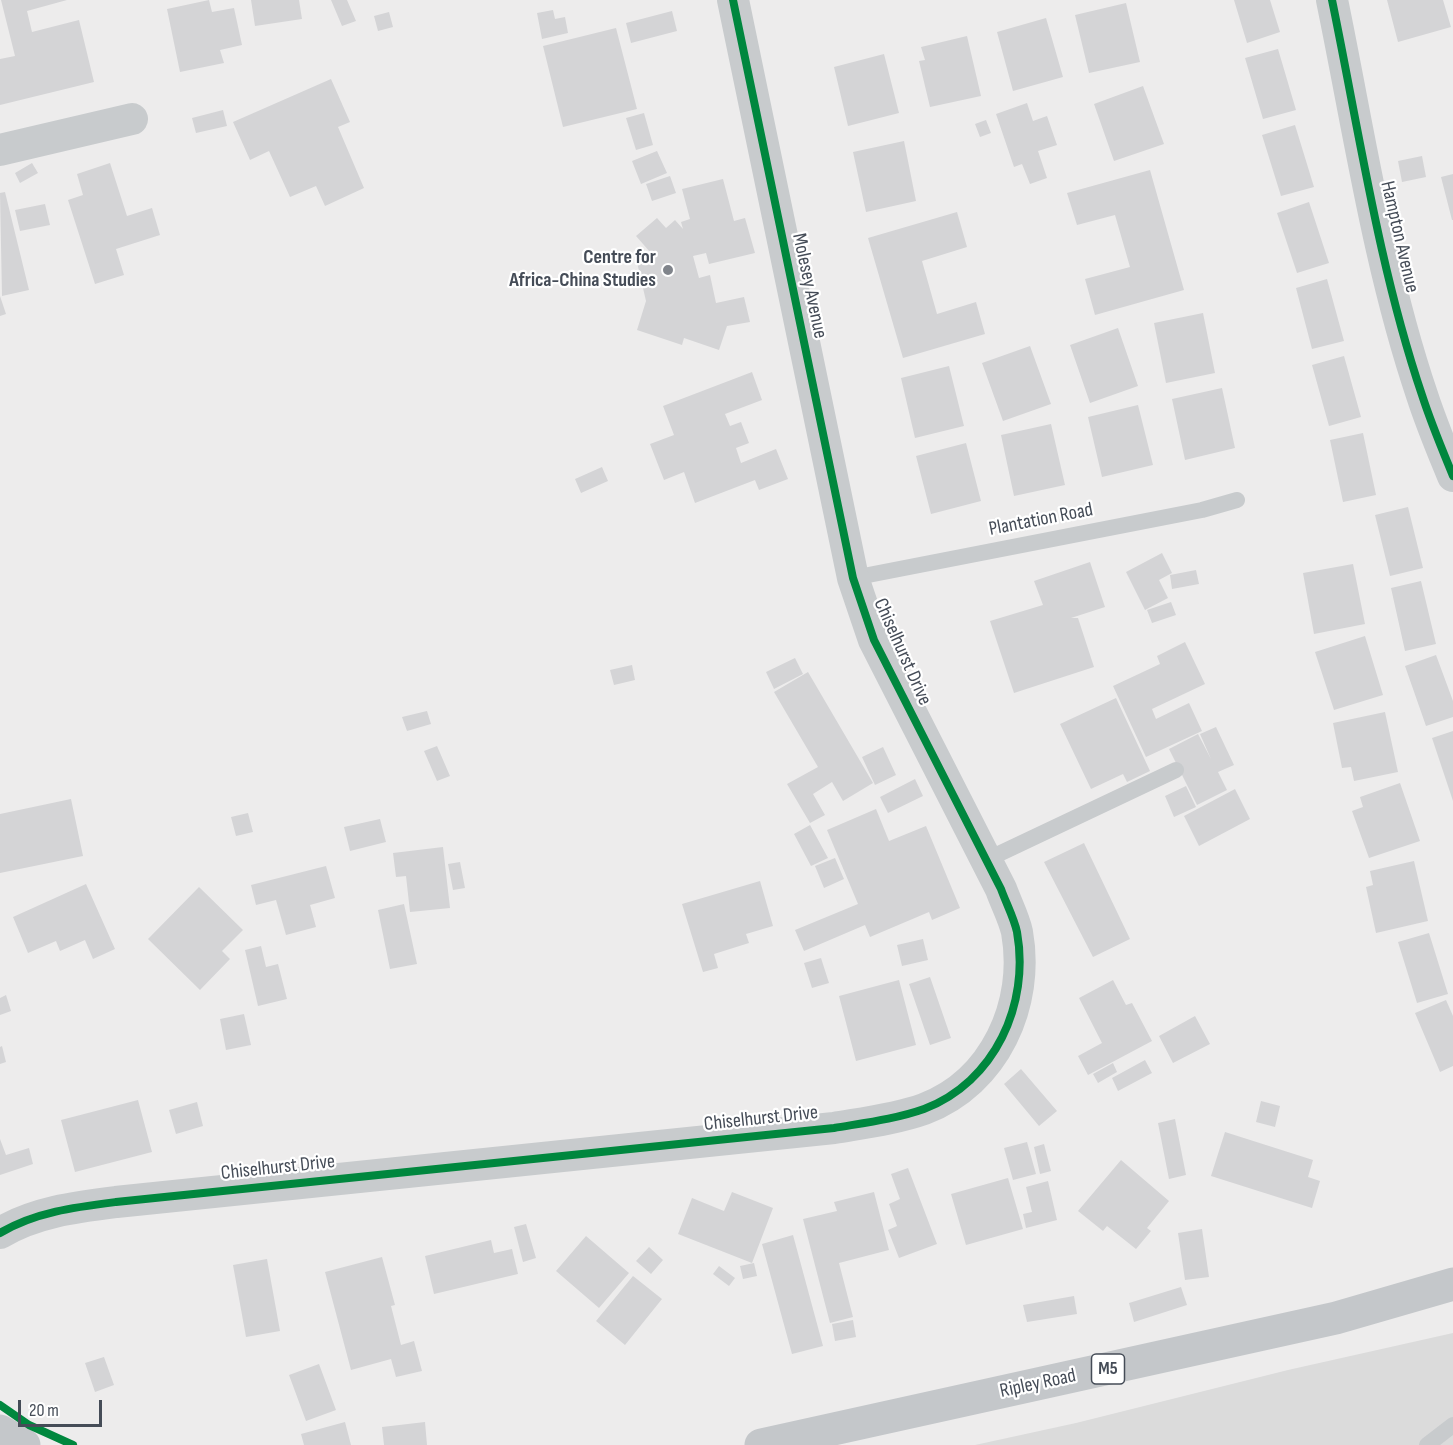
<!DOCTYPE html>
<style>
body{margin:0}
#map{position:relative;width:1453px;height:1445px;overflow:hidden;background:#edecec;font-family:"Sofia Sans Condensed",sans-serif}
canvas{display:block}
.scale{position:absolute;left:18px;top:1400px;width:84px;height:27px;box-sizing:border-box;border:3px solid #454c57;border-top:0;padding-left:8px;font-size:18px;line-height:21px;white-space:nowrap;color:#454c57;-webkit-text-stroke:4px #fff;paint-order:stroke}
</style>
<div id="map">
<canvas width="1453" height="1445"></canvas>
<div class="scale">20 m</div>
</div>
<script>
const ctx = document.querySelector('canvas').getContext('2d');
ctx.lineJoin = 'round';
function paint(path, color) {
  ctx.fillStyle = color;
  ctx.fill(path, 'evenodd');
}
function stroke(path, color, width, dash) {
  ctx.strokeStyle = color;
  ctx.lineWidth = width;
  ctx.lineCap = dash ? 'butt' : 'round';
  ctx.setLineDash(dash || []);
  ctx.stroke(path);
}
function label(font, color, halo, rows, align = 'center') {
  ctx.font = font + ' "Sofia Sans Condensed",sans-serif';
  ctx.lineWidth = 4.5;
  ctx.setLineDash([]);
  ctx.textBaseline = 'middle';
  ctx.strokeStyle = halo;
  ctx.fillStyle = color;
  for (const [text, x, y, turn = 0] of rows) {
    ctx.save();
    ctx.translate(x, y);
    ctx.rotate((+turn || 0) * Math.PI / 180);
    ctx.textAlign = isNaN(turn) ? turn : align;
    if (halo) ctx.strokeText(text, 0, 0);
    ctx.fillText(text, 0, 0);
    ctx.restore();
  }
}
paint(new Path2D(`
 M1453,1333V1445H975L1076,1423L1288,1370Z`), '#dbdbdb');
paint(new Path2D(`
 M1,0H67L27,11L32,32L79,20L94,82L0,105V59L15,56Z
 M209,0L212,12L234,8L242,45L220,50L224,63L180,72L167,9Z
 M251,0H299L302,19L255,26Z
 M331,0H347L356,21L342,26Z
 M1234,0H1270L1280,32L1247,43Z
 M1387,0H1443L1451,27L1398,42Z
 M1126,3L1140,62L1089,73L1075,15Z
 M553,10L555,19L565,17L568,33L542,39L537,13Z
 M672,11L677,31L631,43L626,23Z
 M389,12L393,27L378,31L374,16Z
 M1046,18L1063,77L1013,91L997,32Z
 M616,28L637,109L563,127L543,46Z
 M967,36L981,96L930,107L919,61L925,60L921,47Z
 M1278,49L1296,110L1263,119L1245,58Z
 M884,54L899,113L848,126L834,67Z
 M331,79L350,122L338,127L364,188L325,206L316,186L290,197L269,151L250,160L233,122Z
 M1143,86L1164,144L1114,161L1094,104Z
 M1027,103L1033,121L1047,116L1057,145L1038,151L1047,178L1030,184L1022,164L1014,167L996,114Z
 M223,110L227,126L196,133L192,118Z
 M644,113L653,145L636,150L626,118Z
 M986,120L991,133L980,137L975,124Z
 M1295,125L1314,187L1281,196L1262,135Z
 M904,141L916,201L866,212L853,152Z
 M657,151L667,173L641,184L632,161Z
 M1422,156L1426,177L1402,182L1398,161Z
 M32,163L38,173L20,183L15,173Z
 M110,163L127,216L152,208L160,235L116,249L124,275L95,284L68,200L83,195L77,174Z
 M1150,170L1184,290L1095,315L1085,279L1130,267L1115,215L1077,225L1067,193Z
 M1453,174V220H1452L1441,177Z
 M670,176L676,193L652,201L646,184Z
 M723,179L734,221L745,218L755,253L709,264L706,253L693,256L699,278L710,275L716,303L744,297L750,322L727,326L719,350L684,338L682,345L637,330L646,301L636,258L650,252L636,236L657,218L666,228L675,220L683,229L681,222L690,219L682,189Z
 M5,192L29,290L2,296L0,193Z
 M1309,202L1329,263L1297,273L1277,213Z
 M45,204L50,225L20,231L15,210Z
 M957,212L967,247L922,261L937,314L976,302L985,334L903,358L868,238Z
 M1327,279L1344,341L1312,349L1296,288Z
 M0,296L6,314L0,316Z
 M1203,313L1215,373L1166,383L1154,323Z
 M1118,328L1138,386L1090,403L1070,345Z
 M1030,346L1051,404L1003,421L982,363Z
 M1344,356L1361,417L1329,426L1312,365Z
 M949,366L964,426L915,438L901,378Z
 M752,372L762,400L725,414L730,426L741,422L749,443L736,448L741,463L776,449L788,479L759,490L755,480L695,503L684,472L664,480L650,444L674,435L663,406Z
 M1222,388L1235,448L1185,460L1172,399Z
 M1138,405L1153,465L1102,477L1088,417Z
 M1051,424L1065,485L1014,496L1001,435Z
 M1363,433L1376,495L1343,502L1330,440Z
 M966,443L981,501L931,514L916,456Z
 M602,467L608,481L581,493L575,479Z
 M1408,507L1423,568L1390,576L1375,515Z
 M1162,553L1172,573L1159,580L1168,598L1145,610L1126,572Z
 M1090,562L1105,607L1071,618H1078L1094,667L1014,693L990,621L1043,605L1034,581Z
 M1353,564L1365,624L1314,634L1303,573Z
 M1196,570L1199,584L1172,589L1170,575Z
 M1421,581L1436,644L1405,651L1391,588Z
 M1171,602L1176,615L1152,623L1147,610Z
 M1365,636L1383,695L1334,710L1315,652Z
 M1185,642L1205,684L1152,709L1156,719L1189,703L1202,731L1146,757L1113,686L1160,664L1157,656Z
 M1436,655L1453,701V717L1426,726L1405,666Z
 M795,658L803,674L774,689L766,672Z
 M632,665L635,680L614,685L610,670Z
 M808,672L873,783L843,801L832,782L813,794L825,815L810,823L787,784L818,767L774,692Z
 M1116,698L1150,771L1127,782L1123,774L1091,789L1060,724Z
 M427,711L431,724L407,731L402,717Z
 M1385,712L1398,772L1354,781L1351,767L1342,768L1333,723Z
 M1216,727L1234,765L1218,772L1227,790L1197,805L1169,749L1198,734L1211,759L1200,734Z
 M1453,731V801L1432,738Z
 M437,746L450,776L437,781L424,751Z
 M883,747L896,775L875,785L862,757Z
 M915,779L923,796L888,813L880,797Z
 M1400,783L1420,841L1369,858L1352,811L1363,807L1360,797Z
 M1186,786L1196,807L1174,817L1165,796Z
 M1235,789L1250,819L1199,846L1184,816Z
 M71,799L83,856L0,873V814Z
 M876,809L889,841L926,826L960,908L932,920L929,912L870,937L865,925L804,951L795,930L858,904L827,830Z
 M248,813L253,832L236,836L231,817Z
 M380,819L386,842L350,851L344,827Z
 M810,825L828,858L811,866L794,834Z
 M1084,843L1130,939L1093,957L1044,862Z
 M443,847L450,908L410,912L406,876L396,877L393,853Z
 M835,858L844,879L824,888L815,866Z
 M1414,861L1428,921L1376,933L1366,887L1373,885L1370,871Z
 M460,862L465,888L453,890L448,864Z
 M326,866L335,898L310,905L316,927L286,935L276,900L256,905L251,885Z
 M760,881L773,926L746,934L749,943L714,954L718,968L703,972L682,904Z
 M86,884L115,949L93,959L85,940L60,951L56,941L28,953L13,917Z
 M199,887L243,930L222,951L230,959L200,990L148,939Z
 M404,904L417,964L390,969L378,910Z
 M1429,933L1448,994L1417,1003L1398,942Z
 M923,939L928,960L902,966L897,945Z
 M261,946L266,967L278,964L287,999L258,1006L245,950Z
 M821,958L829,983L812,988L804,963Z
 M930,977L951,1038L930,1045L909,984Z
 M899,980L916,1045L856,1061L839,996Z
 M1113,980L1126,1005L1132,1003L1152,1041L1088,1075L1078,1056L1102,1043L1079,998Z
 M6,995L11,1011L0,1015V998Z
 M1446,1000L1453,1016V1066L1440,1072L1415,1013Z
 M244,1014L251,1045L226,1050L220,1019Z
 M1195,1016L1210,1044L1173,1063L1159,1036Z
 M2,1046L6,1062L0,1064V1047Z
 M1145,1060L1152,1073L1118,1091L1112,1078Z
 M1113,1063L1117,1072L1098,1083L1093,1074Z
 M1021,1069L1057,1111L1039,1126L1004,1084Z
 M138,1100L152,1152L75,1172L61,1120Z
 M1261,1101L1280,1106L1275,1127L1256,1122Z
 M197,1102L203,1126L176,1134L169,1110Z
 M1175,1119L1186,1175L1169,1179L1158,1123Z
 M1225,1132L1313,1160L1308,1177L1320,1181L1312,1208L1211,1176Z
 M0,1139L6,1155L29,1148L33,1164L0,1175Z
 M1027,1142L1036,1174L1013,1180L1004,1148Z
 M1044,1144L1051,1171L1040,1174L1034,1147Z
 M1121,1160L1169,1201L1147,1228L1151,1231L1136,1249L1107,1226L1103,1231L1078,1211Z
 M908,1168L937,1244L899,1258L888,1230L897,1226L889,1204L900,1199L891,1174Z
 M1008,1178L1023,1229L966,1245L951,1194Z
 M1048,1181L1057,1220L1026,1228L1023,1214L1032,1212L1026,1187Z
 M732,1192L773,1208L752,1263L678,1234L692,1198L724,1211Z
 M874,1192L889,1250L839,1263L853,1317L830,1323L803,1219L837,1211L834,1202Z
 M526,1224L536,1258L523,1262L514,1227Z
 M1202,1229L1209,1277L1185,1280L1178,1233Z
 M793,1235L823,1346L792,1354L762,1244Z
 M586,1236L629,1273L599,1308L556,1271Z
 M491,1240L494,1253L512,1249L518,1274L434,1294L425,1256Z
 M649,1247L663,1260L651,1274L636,1261Z
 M382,1257L395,1305L391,1306L401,1345L414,1341L422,1371L396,1377L391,1359L351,1370L325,1272Z
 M267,1259L280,1331L246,1337L233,1265Z
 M754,1263L757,1276L743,1279L740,1266Z
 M719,1266L735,1278L729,1286L713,1274Z
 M633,1276L662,1299L625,1345L596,1321Z
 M1181,1287L1187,1305L1134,1322L1129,1303Z
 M1074,1296L1077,1314L1027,1322L1023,1305Z
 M853,1320L856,1337L835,1341L832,1324Z
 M104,1357L114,1385L95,1392L85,1363Z
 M319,1364L336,1410L306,1421L289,1375Z
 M345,1422L351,1445H304L301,1434Z
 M425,1422L427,1445H384L382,1427Z`), '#d4d4d6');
stroke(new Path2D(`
 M853,578L1202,510L1237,500
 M986,860L1176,770
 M1427,1445L1453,1425`), '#c8cbcd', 16);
stroke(new Path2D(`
 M1332,0C1359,131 1379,268 1422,395C1431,423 1442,449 1453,476
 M0,150L132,119
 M0,1233C35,1212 76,1207 116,1202L834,1128C863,1123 896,1119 924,1109C995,1082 1030,1004 1017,932C1014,918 1006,903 1001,889L874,640L853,578L733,0`), '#c8cbcd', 32);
stroke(new Path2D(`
 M0,1431L24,1445
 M761,1445L1336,1318L1453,1284`), '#c4c7ca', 33);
stroke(new Path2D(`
 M1332,0C1359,131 1379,268 1422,395C1431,423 1442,449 1453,476
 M0,1233C35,1212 76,1207 116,1202L834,1128C863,1123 896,1119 924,1109C995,1082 1030,1004 1017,932C1014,918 1006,903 1001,889L874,640L853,578L733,0
 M0,1405L29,1425L73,1445`), '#00873e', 8);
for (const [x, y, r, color] of [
 [668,270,6,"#80848b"]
]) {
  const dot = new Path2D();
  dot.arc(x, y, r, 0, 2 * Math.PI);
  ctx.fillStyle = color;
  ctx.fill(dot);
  stroke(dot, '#fff', 2);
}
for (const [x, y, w] of [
 [1108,1369,33]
]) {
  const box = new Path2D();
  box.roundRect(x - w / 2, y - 15, w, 30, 4.5);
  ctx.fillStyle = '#fff';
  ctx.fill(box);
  stroke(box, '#454c57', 1.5);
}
label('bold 18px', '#454c57', null, [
 ["M5",1108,1369]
]);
label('20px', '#454c57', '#fff', [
 ["Hampton Avenue",1399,237,77],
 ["Molesey Avenue",809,286,78],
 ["Plantation Road",1041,520,-11],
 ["Chiselhurst Drive",902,652,66],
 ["Chiselhurst Drive",761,1119,-6],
 ["Chiselhurst Drive",278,1168,-6],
 ["Ripley Road",1038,1384,-12]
]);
label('bold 20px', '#454c57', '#fff', [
 ["Centre for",656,258],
 ["Africa-China Studies",656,281]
], 'right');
</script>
